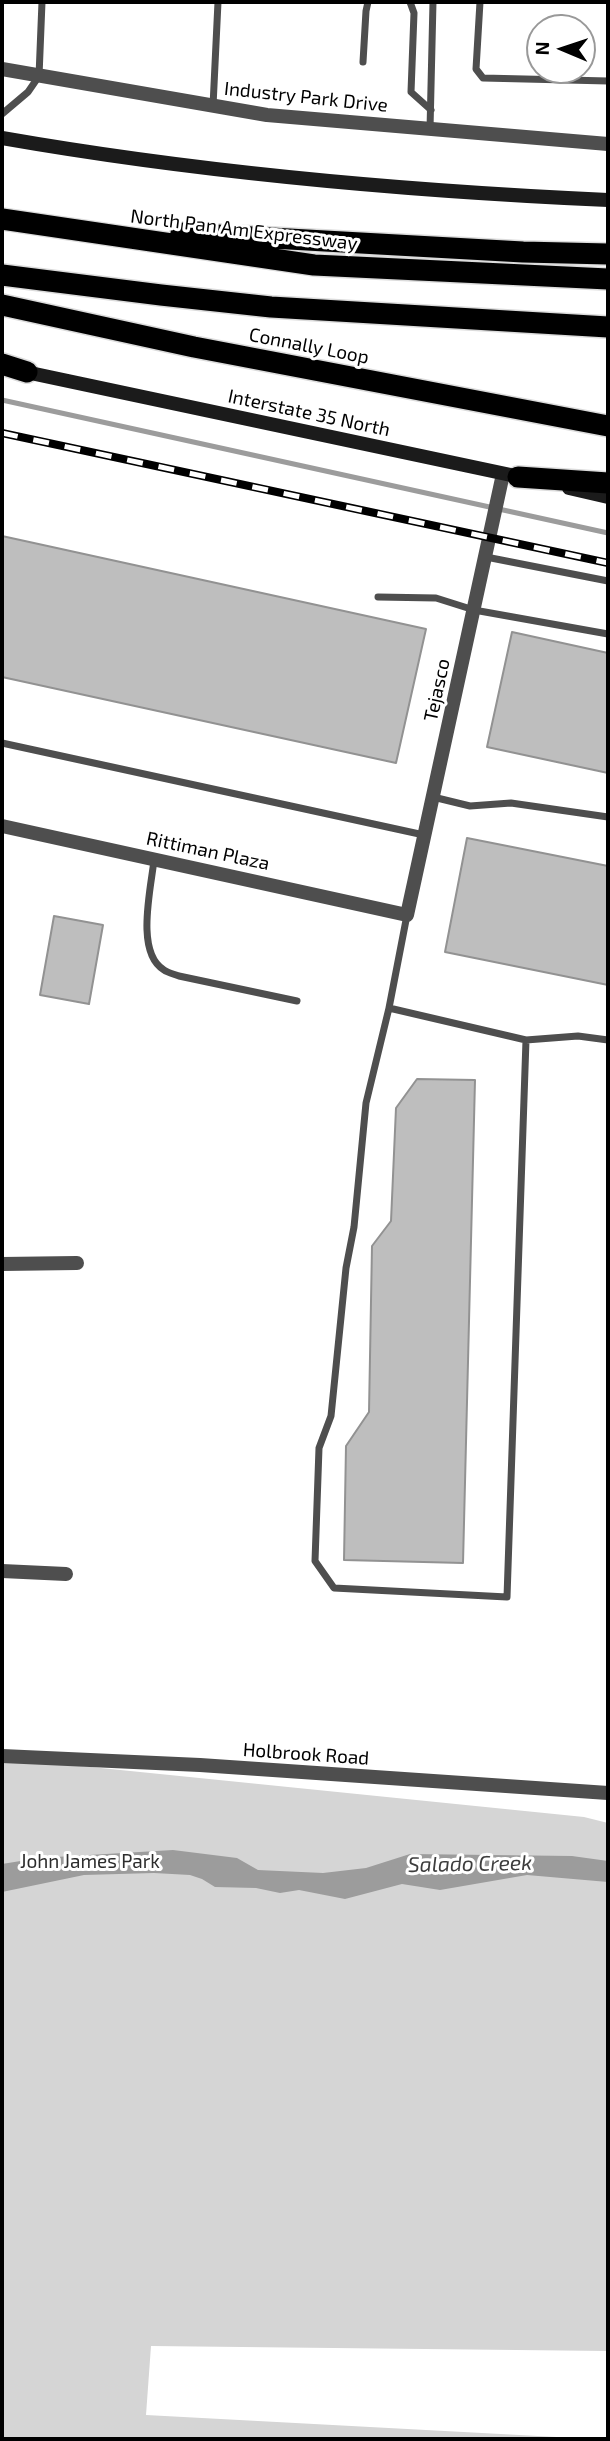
<!DOCTYPE html>
<style>
body{margin:0}
#map{position:relative;width:610px;height:2441px;overflow:hidden;background:#fff;font-family:"Exo 2",sans-serif}
canvas{display:block}
.frame{position:absolute;inset:0;border:4px solid #000;pointer-events:none}
.north{position:absolute;left:526px;top:14px;width:70px;height:70px;box-sizing:border-box;background:#fff;border:2px solid #999;border-radius:50%;rotate:272deg;font-size:19px;font-weight:700;line-height:28px;text-align:center;color:#000}
.north::after{content:'';display:block;margin:auto;width:24px;height:32px;background:#000;clip-path:polygon(50% 0,100% 100%,50% 72%,0 100%)}
</style>
<div id="map">
<canvas width="610" height="2441"></canvas>
<div class="frame"></div>
<div class="north">N</div>
</div>
<script>
const ctx = document.querySelector('canvas').getContext('2d');
ctx.lineJoin = 'round';
function paint(path, color) {
  ctx.fillStyle = color;
  ctx.fill(path, 'evenodd');
}
function stroke(path, color, width, dash) {
  ctx.strokeStyle = color;
  ctx.lineWidth = width;
  ctx.lineCap = dash ? 'butt' : 'round';
  ctx.setLineDash(dash || []);
  ctx.stroke(path);
}
function label(font, color, halo, rows, align = 'center') {
  ctx.font = font + ' "Exo 2",sans-serif';
  ctx.lineWidth = 6;
  ctx.setLineDash([]);
  ctx.textBaseline = 'middle';
  ctx.strokeStyle = halo;
  ctx.fillStyle = color;
  for (const [text, x, y, turn = 0] of rows) {
    ctx.save();
    ctx.translate(x, y);
    ctx.rotate((+turn || 0) * Math.PI / 180);
    ctx.textAlign = isNaN(turn) ? turn : align;
    if (halo) ctx.strokeText(text, 0, 0);
    ctx.fillText(text, 0, 0);
    ctx.restore();
  }
}
paint(new Path2D(`
 M2,1758L584,1817L608,1823V2351L151,2346L146,2415L594,2439H2Z`), '#d5d5d5');
paint(new Path2D(`
 M173,1850L237,1858L258,1870L323,1873L366,1868L410,1854L572,1856L608,1861V1882L527,1875L440,1890L402,1884L345,1899L299,1890L280,1893L256,1888L215,1887L202,1879L190,1875L154,1873L84,1875L2,1892V1864L39,1858Z`), '#9c9c9c');
stroke(new Path2D(`
 M2,400L608,533`), '#9c9c9c', 5);
const building = new Path2D(`
 M2,536L426,629L396,763L2,677Z
 M512,632L608,653V773L487,747Z
 M467,838L608,866V985L445,952Z
 M54,916L103,925L89,1004L40,995Z
 M417,1079L475,1080L463,1563L344,1560L346,1446L369,1412L372,1246L391,1221L396,1108Z`);
paint(building, '#bebebe');
stroke(building, '#929292', 2);
const motorway = new Path2D(`
 M2,219L314,265L608,279
 M181,233L523,252L608,254
 M2,275L161,295L271,307L608,327
 M2,305L194,347L608,426
 M2,364L27,372
 M518,477L608,483`);
stroke(motorway, '#dbdbdb', 24);
stroke(new Path2D(`
 M410,2L414,13L411,92L431,110
 M480,2L476,69L483,78L608,81
 M363,62L366,11L368,2
 M213,106L218,2
 M2,114L28,92L39,76L42,2
 M430,129L433,2
 M486,557L608,581
 M378,597L436,598L474,610L608,634
 M2,743L424,835
 M433,797L470,806L511,803L608,817
 M154,860C151,888 135,953 164,970C168,973 174,974 179,976L297,1001
 M389,1008L366,1103L354,1227L346,1268L331,1416L319,1448L315,1561L334,1588L507,1597L526,1040L389,1008L407,915
 M526,1040L578,1036L608,1040`), '#4e4e4e', 7);
stroke(new Path2D(`
 M2,69L267,115L608,144
 M2,826L407,915L503,474
 M2,1264L77,1263
 M2,1571L66,1574`), '#4e4e4e', 14);
stroke(new Path2D(`
 M2,1756L200,1765L608,1793`), '#4e4e4e', 14);
stroke(new Path2D(`
 M2,138C202,173 405,191 608,200
 M21,371L525,478
 M569,488L608,497`), '#1b1b1b', 14);
stroke(motorway, '#000', 21);
const rail = new Path2D(`
 M2,433L608,563`);
stroke(rail, '#000', 8);
stroke(rail, '#fff', 5, [16]);
label('19px', '#000', '#fff', [
 ["Industry Park Drive",306,97,6],
 ["North Pan Am Expressway",244,230,7],
 ["Connally Loop",309,346,11],
 ["Interstate 35 North",309,413,12],
 ["Tejasco",437,690,-78],
 ["Rittiman Plaza",208,851,12],
 ["Holbrook Road",306,1754,4]
]);
label('19px', '#2c2c2c', '#fff', [
 ["John James Park",90,1862]
]);
label('italic 21px', '#3d3d3d', '#fff', [
 ["Salado Creek",470,1864,-1]
]);
</script>
